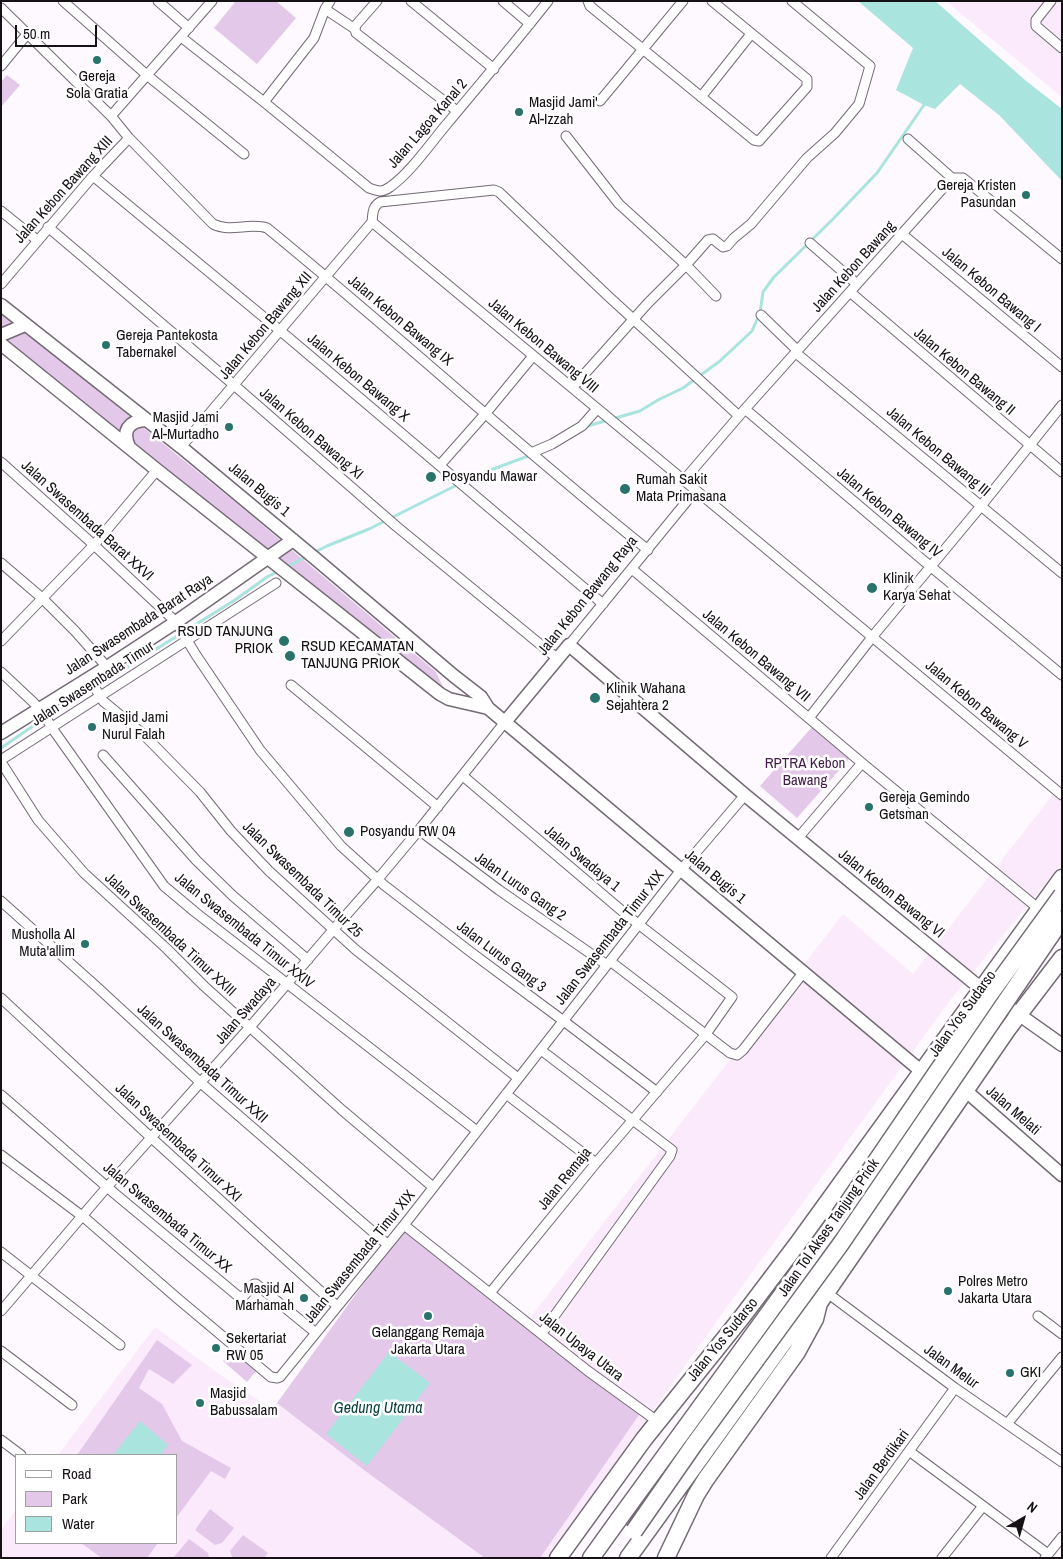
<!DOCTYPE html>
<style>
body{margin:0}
#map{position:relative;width:1063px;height:1559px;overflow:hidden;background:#fef8ff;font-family:"Archivo Narrow",sans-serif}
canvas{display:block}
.frame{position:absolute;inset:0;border:2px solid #151115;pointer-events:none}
.legend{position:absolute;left:15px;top:1454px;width:162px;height:90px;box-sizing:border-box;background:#fff;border:1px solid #a1a0a1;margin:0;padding:6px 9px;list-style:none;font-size:15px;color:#151115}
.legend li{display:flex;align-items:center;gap:10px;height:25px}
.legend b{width:25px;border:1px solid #a1a0a1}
.north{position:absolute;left:998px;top:1494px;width:50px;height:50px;-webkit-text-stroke:4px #fff;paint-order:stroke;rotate:38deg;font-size:14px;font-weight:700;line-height:20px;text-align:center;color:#151115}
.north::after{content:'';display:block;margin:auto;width:18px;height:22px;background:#151115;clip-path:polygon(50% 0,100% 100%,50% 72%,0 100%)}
.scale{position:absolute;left:15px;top:25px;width:82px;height:22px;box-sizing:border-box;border:2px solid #151115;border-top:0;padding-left:6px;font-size:15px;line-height:18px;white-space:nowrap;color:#151115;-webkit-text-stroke:4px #fff;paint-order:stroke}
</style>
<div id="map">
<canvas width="1063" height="1559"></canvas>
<div class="frame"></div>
<ul class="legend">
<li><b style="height:6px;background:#fff"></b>Road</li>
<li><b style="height:14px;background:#e4c8e9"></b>Park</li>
<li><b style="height:14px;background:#a9e4de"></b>Water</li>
</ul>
<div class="north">N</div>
<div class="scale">50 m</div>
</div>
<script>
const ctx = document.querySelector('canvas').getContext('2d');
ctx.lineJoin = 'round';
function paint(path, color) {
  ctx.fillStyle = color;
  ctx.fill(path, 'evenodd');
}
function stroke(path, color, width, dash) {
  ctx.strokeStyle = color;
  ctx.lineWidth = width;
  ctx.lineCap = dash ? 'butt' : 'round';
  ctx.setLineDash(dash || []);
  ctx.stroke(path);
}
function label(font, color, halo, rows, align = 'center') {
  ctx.font = font + ' "Archivo Narrow",sans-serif';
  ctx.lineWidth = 5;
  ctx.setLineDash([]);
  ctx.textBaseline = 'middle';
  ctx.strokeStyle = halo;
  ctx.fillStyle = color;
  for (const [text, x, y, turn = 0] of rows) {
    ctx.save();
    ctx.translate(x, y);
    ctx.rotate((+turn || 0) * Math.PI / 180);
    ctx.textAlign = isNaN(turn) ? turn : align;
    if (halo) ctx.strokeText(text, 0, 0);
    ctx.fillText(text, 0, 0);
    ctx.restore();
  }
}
paint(new Path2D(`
 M946,1H1062V97Z
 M1062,783V863L951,999L729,1304L548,1558H1V1530L16,1510V1543H176V1455H58L155,1327L219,1374L272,1409L403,1244L519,1332L843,914L913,974Z`), '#faeafc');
paint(new Path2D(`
 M236,1H276L296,18L257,64L214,28Z
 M7,75L20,85L1,107V82Z
 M1,312L240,506L436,672L443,687L230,521L1,338Z
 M812,727L849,759L797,818L760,786Z
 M403,1229L641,1412L540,1558H485L364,1470L277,1403Z
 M157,1340L192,1365L173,1384L149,1369L139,1388L162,1404L182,1441L231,1468L225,1479L211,1471L176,1518V1455H77Z
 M232,1350L257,1370L247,1382L223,1361Z
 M210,1509L234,1528L222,1543L215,1545L195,1530Z
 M243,1535L268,1553L264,1558L232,1557L230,1551Z
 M189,1539L208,1553L209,1558L174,1557Z
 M81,1543H158L147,1558H102Z`), '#e4c8e9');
paint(new Path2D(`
 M858,1H935L1025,80L1062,109V181L999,115L960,84L935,109L924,105L896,90L913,48Z
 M389,1352L430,1383L367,1466L326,1434Z
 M140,1421L168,1445L160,1455H113Z`), '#a9e4de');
stroke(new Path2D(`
 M585,428L591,425L640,411L658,400L683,388L720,361L752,331L760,313L763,292L774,277L833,219L877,173L924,105
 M313,553L327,546L369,529L477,475L531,455
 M284,568L308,556
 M1,748L36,724L235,600L267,577L279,571`), '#a9e4de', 3);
const street = new Path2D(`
 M63,1L148,76L244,154
 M158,1L189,28
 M411,1L494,69
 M503,1L530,24
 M588,1L590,6L754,140L759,141L807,87V79L712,1
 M1051,1L1036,20V26L1062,48
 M1,8L111,116L129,138L213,224C231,233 249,222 267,228C396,333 518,446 648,550
 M325,9L355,29L356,33L457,111
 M355,29L356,25L377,1
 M181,37L264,102L369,188C377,191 382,193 390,187C410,173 430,144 446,125C480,84 515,43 548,1
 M1,66L28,33
 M701,97L751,34
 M600,101L683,1
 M264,102L314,38L325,9L330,1
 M111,116L212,1
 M566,136L619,204L686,265L716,296
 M908,139L952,178
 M93,176L289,338L603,604
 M1,211L37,240
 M372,222C602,414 833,602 1062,795
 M372,222C373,214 372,207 380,202L494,190L499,192L608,296L739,416
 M48,227L234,385L396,526L558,659
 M902,234L1062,367
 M810,243L857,284
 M1,284L93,176L129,138
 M850,292L1062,472
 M761,315L798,351
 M796,353L1062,573
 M572,388L648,303L686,265L708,240L713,239L723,247L727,246L734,238L751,224L807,158L835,133L859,104L870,66L792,1
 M745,409L924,561L1062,675
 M181,447L372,222
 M531,453L552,444L582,426L597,409
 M1,462L94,545L176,622L196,655L260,750L341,846L384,885L472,953L565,1022L657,1092
 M440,465L486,413L533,356
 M684,480L745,409L952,178H963L1062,259
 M1,563L42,598L75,631L107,667
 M632,569L862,763L1039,909
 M1,641L94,545L157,470
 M569,645L696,490
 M1,672L33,702L43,713L52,728L164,886L195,912L477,1131
 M89,678L103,701L143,734L200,792L231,831L269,871L356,950L518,1078
 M291,685L438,807
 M809,718L873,636L981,506L1062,405
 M103,755L196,860L233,896L308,960
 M1,760L276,583
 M1,762L38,820L84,873L166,948L204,986L342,1110L433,1187
 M463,776L628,916L732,997L706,1034L596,1163L490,1293
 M419,830L499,890L607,965
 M798,838L862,763
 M1,901L97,987L201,1083L387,1244
 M610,961L730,1053L737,1055L743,1050L803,973
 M1,998L145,1132L337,1306
 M541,1050L672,1150L670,1156L542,1333
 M506,1094L596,1163
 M1,1095L114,1193L238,1296L243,1297L254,1284H256L316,1333
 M1,1155L86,1219L177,1298L271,1377L277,1378L280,1377L404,1225L681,870L745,795
 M404,1225L588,1371L657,1421
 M1,1252L120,1345
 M826,1292L955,1388L1062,1462
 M1,1311L107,1187L250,1027L333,930L378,879L419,830L505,722
 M1038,1316L1062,1334
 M1,1351L72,1405
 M1007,1424L1062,1357
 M1,1440L21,1455
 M909,1451L1048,1554
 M831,1558L955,1388
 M942,1558L983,1506
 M1045,1558L1062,1537`);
const secondary = new Path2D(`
 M1,305L181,447L317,560L454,676L481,697L488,708L921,1071
 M1,335L25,325
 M1,344L157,470L440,694L449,699L488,708
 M129,447C122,431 128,421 146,420
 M505,722L569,645L745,795L973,982L1062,1045
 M1,733L107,667L176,622L293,540
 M966,1091L1062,1175`);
const highway = new Path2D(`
 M558,1558L644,1439L742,1317L798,1243L1062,878
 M591,1558L619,1519
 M628,1558L796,1325L819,1303
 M666,1558L696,1495L706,1479L797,1352L815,1319L819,1303L1007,1030L1062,958`);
stroke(street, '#736a75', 11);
stroke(secondary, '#736a75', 15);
stroke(highway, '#736a75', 19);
stroke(street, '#fff', 9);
stroke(secondary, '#fff', 12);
stroke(highway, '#fff', 16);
const highwayBridge = new Path2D(`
 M619,1519L832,1226L990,994L1062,895
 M634,1531L693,1446L840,1245L1062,919`);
stroke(highwayBridge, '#736a75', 19, []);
stroke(highwayBridge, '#fff', 16);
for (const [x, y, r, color] of [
 [97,60,5,"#2a736d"],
 [519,112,5,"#2a736d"],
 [1026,195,5,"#2a736d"],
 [106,345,5,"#2a736d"],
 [229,427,5,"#2a736d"],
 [431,477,6,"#2a736d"],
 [625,489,6,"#2a736d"],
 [872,588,6,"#2a736d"],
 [284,641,6,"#2a736d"],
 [290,656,6,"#2a736d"],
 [595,698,6,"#2a736d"],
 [92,727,5,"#2a736d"],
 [869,807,5,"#2a736d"],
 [349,832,6,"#2a736d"],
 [85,944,5,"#2a736d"],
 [948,1291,5,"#2a736d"],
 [304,1298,5,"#2a736d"],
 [428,1316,5,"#2a736d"],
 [216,1348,5,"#2a736d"],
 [1010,1373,5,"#2a736d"],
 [200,1403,5,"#2a736d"]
]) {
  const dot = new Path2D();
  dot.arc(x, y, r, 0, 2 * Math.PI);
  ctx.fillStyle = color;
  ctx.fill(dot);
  stroke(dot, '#fff', 2);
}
label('15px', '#151115', '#fff', [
 ["Gereja",97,77,"center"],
 ["Sola Gratia",97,94,"center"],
 ["Masjid Jami'",529,103],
 ["Al-Izzah",529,120],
 ["Gereja Kristen",1016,186,"right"],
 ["Pasundan",1016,203,"right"],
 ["Gereja Pantekosta",116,336],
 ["Tabernakel",116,353],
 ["Masjid Jami",219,418,"right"],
 ["Al-Murtadho",219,435,"right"],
 ["Posyandu Mawar",442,477],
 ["Rumah Sakit",636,480],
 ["Mata Primasana",636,497],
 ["Klinik",883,579],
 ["Karya Sehat",883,596],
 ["RSUD TANJUNG",273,632,"right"],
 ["PRIOK",273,649,"right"],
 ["RSUD KECAMATAN",301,647],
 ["TANJUNG PRIOK",301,664],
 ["Klinik Wahana",606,689],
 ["Sejahtera 2",606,706],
 ["Masjid Jami",102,718],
 ["Nurul Falah",102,735],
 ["Gereja Gemindo",879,798],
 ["Getsman",879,815],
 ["Posyandu RW 04",360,832],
 ["Musholla Al",75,935,"right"],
 ["Muta'allim",75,952,"right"],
 ["Polres Metro",958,1282],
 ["Jakarta Utara",958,1299],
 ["Masjid Al",294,1289,"right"],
 ["Marhamah",294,1306,"right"],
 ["Gelanggang Remaja",428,1333,"center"],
 ["Jakarta Utara",428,1350,"center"],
 ["Sekertariat",226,1339],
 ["RW 05",226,1356],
 ["GKI",1020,1373],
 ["Masjid",210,1394],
 ["Babussalam",210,1411]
], 'left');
label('15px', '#151115', '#fff', [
 ["Jalan Lagoa Kanal 2",428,124,-49],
 ["Jalan Kebon Bawang XIII",64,190,-48],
 ["Jalan Kebon Bawang",854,267,-48],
 ["Jalan Kebon Bawang I",991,290,40],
 ["Jalan Kebon Bawang IX",400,321,40],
 ["Jalan Kebon Bawang XII",266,326,-50],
 ["Jalan Kebon Bawang VIII",543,346,40],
 ["Jalan Kebon Bawang II",964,372,40],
 ["Jalan Kebon Bawang X",358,378,40],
 ["Jalan Kebon Bawang XI",311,434,41],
 ["Jalan Kebon Bawang III",938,452,40],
 ["Jalan Bugis 1",259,490,40],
 ["Jalan Kebon Bawang IV",889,513,40],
 ["Jalan Swasembada Barat XXVI",87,521,42],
 ["Jalan Kebon Bawang Raya",588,596,-51],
 ["Jalan Swasembada Barat Raya",139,625,-33],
 ["Jalan Kebon Bawang VII",756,656,40],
 ["Jalan Swasembada Timur",93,684,-33],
 ["Jalan Kebon Bawang V",976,705,40],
 ["Jalan Swadaya 1",582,859,40],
 ["Jalan Bugis 1",715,877,40],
 ["Jalan Swasembada Timur 25",302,880,44],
 ["Jalan Lurus Gang 2",520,887,35],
 ["Jalan Kebon Bawang VI",891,894,39],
 ["Jalan Swasembada Timur XXIV",244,931,39],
 ["Jalan Swasembada Timur XXIII",170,935,43],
 ["Jalan Swasembada Timur XIX",610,938,-52],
 ["Jalan Lurus Gang 3",501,957,37],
 ["Jalan Swadaya",246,1011,-49],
 ["Jalan Yos Sudarso",963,1014,-54],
 ["Jalan Swasembada Timur XXII",202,1064,42],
 ["Jalan Melati",1013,1111,41],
 ["Jalan Swasembada Timur XXI",178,1143,43],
 ["Jalan Remaja",565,1179,-51],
 ["Jalan Swasembada Timur XX",167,1218,40],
 ["Jalan Tol Akses Tanjung Priok",829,1228,-55],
 ["Jalan Swasembada Timur XIX",360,1257,-51],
 ["Jalan Yos Sudarso",723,1340,-51],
 ["Jalan Upaya Utara",581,1347,38],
 ["Jalan Melur",951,1367,36],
 ["Jalan Berdikari",882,1465,-54]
]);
label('15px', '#431c49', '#fff', [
 ["RPTRA Kebon",805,764],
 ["Bawang",805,781]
]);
label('italic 16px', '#073f3b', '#fff', [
 ["Gedung Utama",378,1409]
]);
</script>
